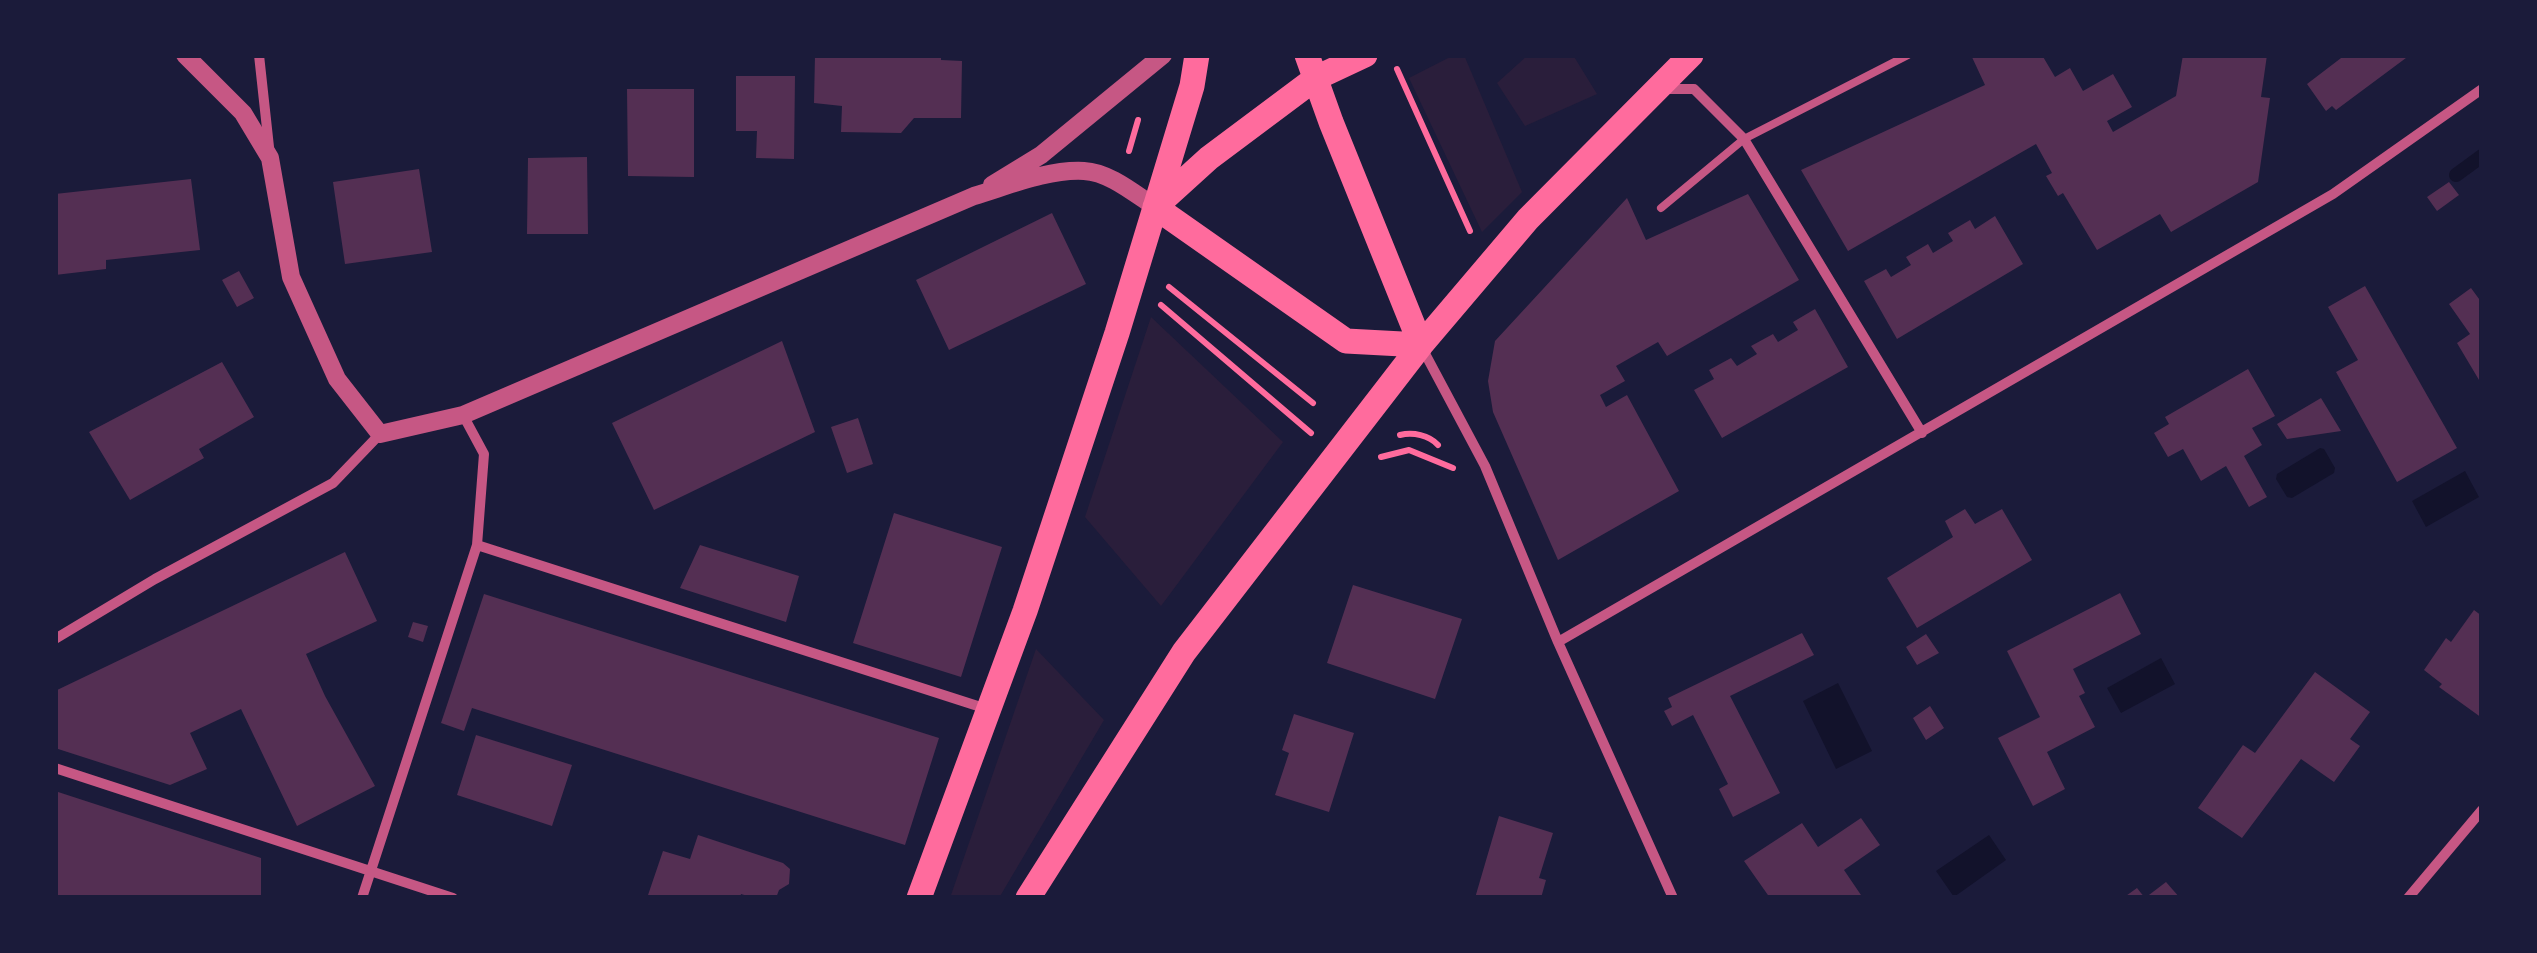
<!DOCTYPE html>
<style>
body{margin:0}
#map{position:relative;width:2537px;height:953px;overflow:hidden;background:#1b1b3a;font-family:"Exo 2",sans-serif}
canvas{display:block}
.frame{position:absolute;inset:0;border:58px solid #1b1b3a;pointer-events:none}
</style>
<div id="map">
<canvas width="2537" height="953"></canvas>
<div class="frame"></div>
</div>
<script>
const ctx = document.querySelector('canvas').getContext('2d');
ctx.lineJoin = 'round';
function paint(path, color) {
  ctx.fillStyle = color;
  ctx.fill(path, 'evenodd');
}
function stroke(path, color, width, dash) {
  ctx.strokeStyle = color;
  ctx.lineWidth = width;
  ctx.lineCap = dash ? 'butt' : 'round';
  ctx.setLineDash(dash || []);
  ctx.stroke(path);
}
paint(new Path2D(`
 M1454,55H1464L1522,192L1482,232L1409,78Z
 M1528,55H1573L1597,94L1525,126L1497,83Z
 M1151,317L1283,442L1161,606L1085,517Z
 M1036,649L1104,720L999,898H950Z`), '#2a1e3b');
paint(new Path2D(`
 M2320,448L2324,449L2335,468L2334,473L2292,498L2287,497L2276,479L2277,474Z
 M2465,471L2479,497L2426,527L2412,501Z
 M2161,658L2175,684L2121,713L2107,688Z
 M1838,683L1872,751L1836,769L1803,701Z
 M1989,835L2006,860L1954,897L1936,871Z`), '#12122b');
stroke(new Path2D(`
 M2456,175L2482,156`), '#12122b', 14);
paint(new Path2D(`
 M815,55H941V60L962,61L961,118H914L901,133L841,132L842,106L814,103Z
 M1971,55H2042L2055,77L2070,68L2083,91L2113,74L2132,107L2107,121L2113,132L2176,96L2183,55H2267L2261,97L2270,98L2258,182L2171,232L2160,214L2097,250L2063,193L2058,196L2046,176L2052,173L2036,144L1848,251L1801,170L1985,85Z
 M2345,55H2410L2336,110L2332,106L2326,111L2307,84Z
 M736,76H795L794,159L756,158L757,131H736Z
 M627,89H694V177L628,176Z
 M587,157L588,234H527L528,158Z
 M419,169L432,252L345,264L333,182Z
 M191,179L200,250L106,260V269L55,275V194Z
 M2449,182L2459,195L2437,211L2427,197Z
 M1748,194L1799,280L1667,356L1658,342L1616,366L1625,381L1600,395L1606,407L1627,395L1679,491L1558,560L1493,412L1488,381L1495,341L1627,198L1646,240Z
 M1052,213L1086,284L949,350L916,280Z
 M1995,216L2023,264L1897,339L1864,281L1886,269L1891,277L1911,265L1906,257L1928,244L1933,253L1953,241L1948,233L1970,220L1975,229Z
 M239,271L254,298L237,307L222,280Z
 M2365,286L2457,448L2397,482L2336,372L2358,360L2328,307Z
 M2471,288L2482,303V385L2457,343L2470,334L2449,304Z
 M1815,309L1848,367L1722,438L1694,390L1714,379L1709,370L1731,358L1737,366L1757,354L1751,346L1773,334L1778,342L1798,330L1793,322Z
 M782,341L815,432L654,510L612,423Z
 M222,362L254,417L199,449L204,458L130,500L89,432Z
 M2248,369L2275,416L2252,428L2262,445L2244,456L2267,497L2249,507L2226,466L2201,481L2183,449L2168,457L2154,433L2169,424L2165,417Z
 M2321,398L2341,431L2287,439L2277,424Z
 M858,418L873,464L847,473L831,427Z
 M1965,509L1975,524L2002,509L2032,560L1917,628L1887,578L1953,537L1945,521Z
 M894,513L1002,547L961,677L853,643Z
 M700,545L799,576L786,622L680,588Z
 M345,552L377,621L306,654L325,696L375,786L297,826L241,709L190,733L207,769L170,785L55,748V691Z
 M1353,585L1462,619L1435,699L1327,663Z
 M2120,593L2141,634L2073,669L2085,693L2079,696L2095,727L2047,752L2065,789L2033,806L1998,738L2040,717L2007,651Z
 M484,594L939,738L905,845L472,708L464,731L441,723Z
 M2474,610L2482,616V718L2439,687L2442,684L2424,670L2446,638L2451,642Z
 M413,622L428,626L423,642L408,637Z
 M1802,633L1814,655L1730,696L1780,793L1733,817L1719,789L1728,784L1693,715L1672,726L1664,711L1672,707L1668,698Z
 M1926,634L1939,653L1917,665L1906,647Z
 M2315,672L2370,712L2350,739L2360,746L2334,782L2301,759L2242,838L2198,808L2243,745L2255,753Z
 M1930,706L1944,728L1926,740L1913,718Z
 M1294,714L1354,733L1329,812L1275,795L1289,753L1282,750Z
 M476,735L572,765L552,826L457,795Z
 M55,791L261,858V898H55Z
 M1499,816L1553,833L1539,878L1546,880L1541,898H1475Z
 M1861,818L1880,845L1844,870L1863,898H1770L1744,861L1802,823L1818,847Z
 M698,835L783,863L790,869L789,884L779,890L776,898H754L741,894L740,898H647L663,851L690,859Z
 M2166,882L2180,898H2123L2137,888L2145,898Z`), '#542f53');
stroke(new Path2D(`
 M1397,69L1470,231
 M1129,151L1138,120
 M1169,287L1313,403
 M1161,305L1311,433
 M1400,435C1413,432 1429,435 1438,445
 M1381,457L1409,450L1453,468`), '#ff6b9d', 6);
stroke(new Path2D(`
 M1661,208L1744,139L1908,55`), '#c65784', 8);
stroke(new Path2D(`
 M259,55L269,147
 M1663,89H1694L1744,139L1922,433
 M1421,346L1485,466L1558,642L1673,898
 M477,545L987,709
 M55,639L155,579L333,483L380,434
 M1558,642L2333,194L2482,89
 M55,768L453,898
 M362,898L477,545L484,454L463,415
 M2408,898L2482,810`), '#c65784', 10);
stroke(new Path2D(`
 M185,55L243,113L270,158L291,277L337,379L380,434L463,415L974,196C1008,186 1048,169 1084,171C1109,172 1135,194 1155,207
 M992,185L1041,155L1163,55`), '#c65784', 18);
stroke(new Path2D(`
 M1307,55L1331,122L1421,345
 M1155,207L1346,341L1421,345
 M1155,207L1209,158L1316,78L1365,55
 M919,898L1025,611L1117,333L1192,86L1197,55
 M1028,898L1184,652L1421,345L1528,219L1691,55`), '#ff6b9d', 25);
</script>
